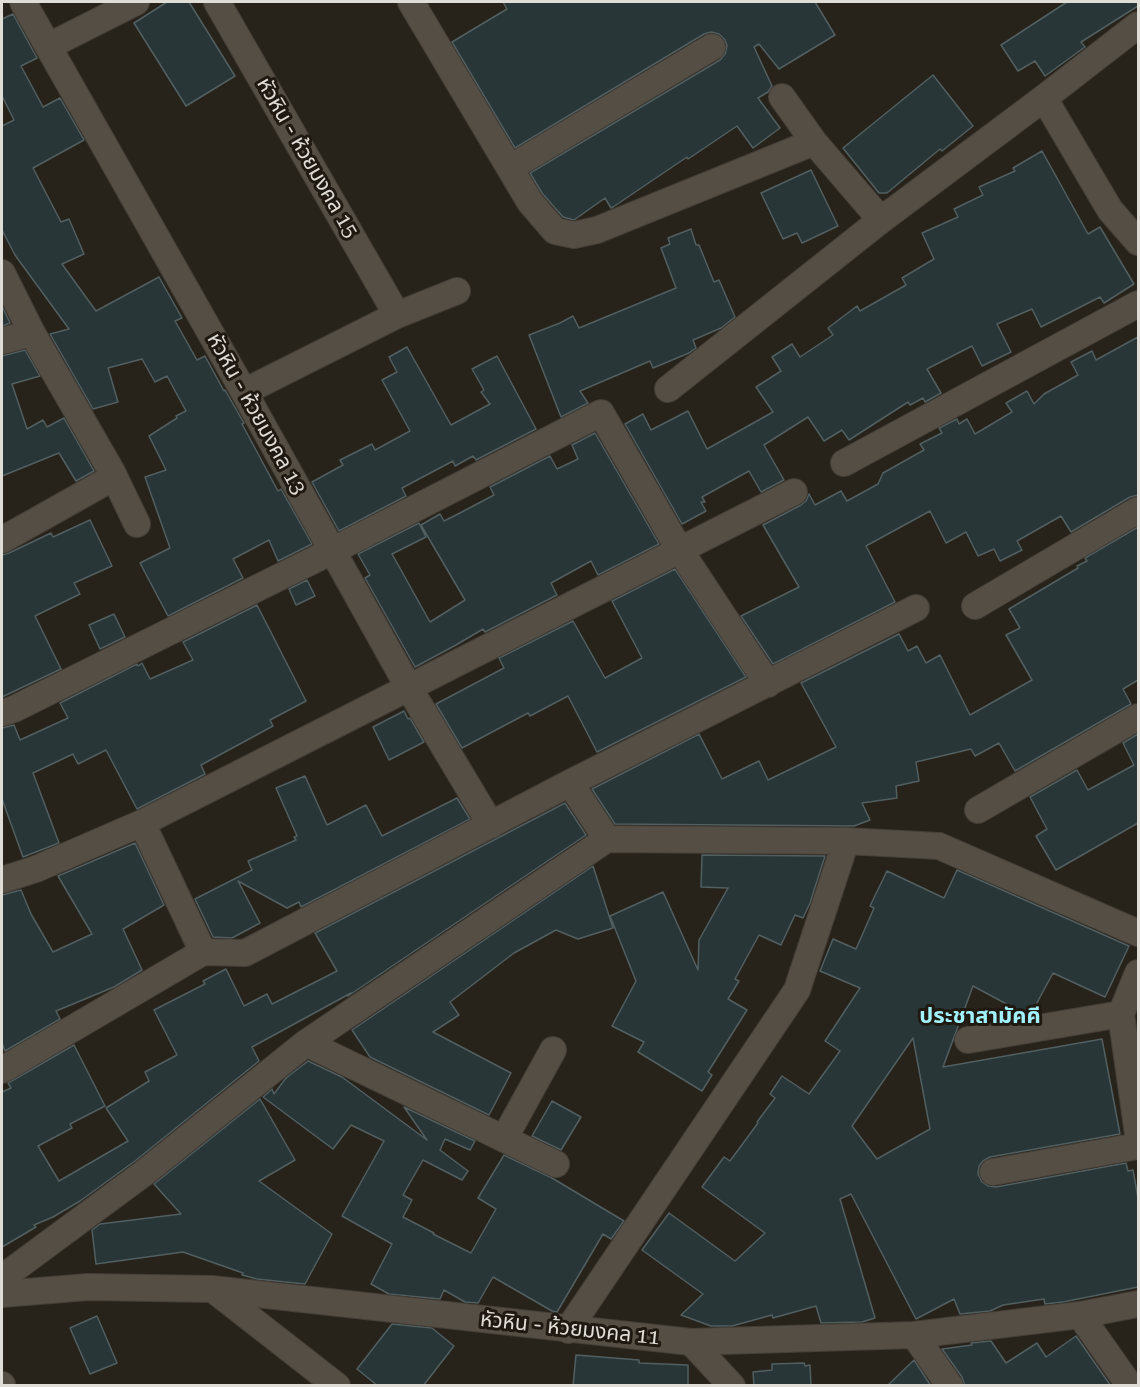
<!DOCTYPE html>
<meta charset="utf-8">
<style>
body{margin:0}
#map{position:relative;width:1140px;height:1387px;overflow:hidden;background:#28231a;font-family:"Roboto Serif",serif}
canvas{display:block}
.frame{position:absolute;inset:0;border:3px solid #e0dcd6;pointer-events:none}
</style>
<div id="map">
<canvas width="1140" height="1387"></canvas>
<div class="frame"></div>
</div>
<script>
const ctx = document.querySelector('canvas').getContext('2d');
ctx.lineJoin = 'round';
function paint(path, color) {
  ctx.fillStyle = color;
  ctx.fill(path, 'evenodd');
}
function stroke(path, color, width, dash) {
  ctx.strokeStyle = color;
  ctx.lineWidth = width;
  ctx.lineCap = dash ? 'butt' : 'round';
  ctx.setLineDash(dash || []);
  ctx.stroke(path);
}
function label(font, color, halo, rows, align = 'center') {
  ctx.font = font + ' "Roboto Serif","Noto Sans Thai",serif';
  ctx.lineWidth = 6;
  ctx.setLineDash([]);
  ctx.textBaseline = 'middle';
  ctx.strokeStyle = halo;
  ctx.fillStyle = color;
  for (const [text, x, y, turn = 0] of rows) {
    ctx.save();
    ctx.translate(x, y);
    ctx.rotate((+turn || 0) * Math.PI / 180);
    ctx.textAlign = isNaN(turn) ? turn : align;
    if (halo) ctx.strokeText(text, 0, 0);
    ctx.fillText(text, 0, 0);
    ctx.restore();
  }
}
const building = new Path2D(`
 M167,2H189L235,76L186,106L134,23Z
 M503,2H815L835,35L779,69L759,44L754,47L772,86L768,92L758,98L780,128L753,148L737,126L688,159L687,157L613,207L611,208L605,198L574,220L563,217L542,193L530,173L720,60L725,54L727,46L725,40L719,34L711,32L704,34L515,148L452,42L507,9Z
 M1067,2H1138V6L1081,42L1085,47L1045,76L1035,61L1018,71L1001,45Z
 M13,14L37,58L21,66L43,107L60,98L84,140L33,168L61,222L69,219L84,254L62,264L96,311L159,277L182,318L175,321L197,360L205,356L224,391L225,390L244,423L242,424L278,491L281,489L312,544L278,561L269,540L233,559L243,578L168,616L140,563L170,548L145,477L166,470L149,436L177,418L176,416L186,411L167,376L155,382L142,359L108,368L118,402L93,409L50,334L69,329L15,255L2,230V126L14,120L2,96V19Z
 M933,75L973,126L942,151L940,149L887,193H879L843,148Z
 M1042,151L1088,234L1100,227L1134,284L1104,303L1100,297L1041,327L1032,309L997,324L1011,352L982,366L972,346L927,369L941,393L925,402L923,398L910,405L908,402L849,440L842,430L824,441L808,417L764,445L784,480L761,492L749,471L702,497L705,502H701L706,511L682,524L625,424L643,414L651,430L688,411L707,449L773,412L756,387L781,371L772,357L792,344L800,357L833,335L828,328L857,306L860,311L906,285L902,278L934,259L922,233L958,217L954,209L983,195L979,187L1015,171L1013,168Z
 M811,170L838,226L802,243L797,233L783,239L761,193Z
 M691,229L696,245H699L714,282L719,280L735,317L721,328L693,340L696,348L689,353L653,368L650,361L580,391L588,403L561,417L529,335L560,323L573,316L579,328L676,288L661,248L670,244L668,238Z
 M2,306L10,323L2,326Z
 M1138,337V495L1130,497L1071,532L1061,516L1017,541L1022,550L1000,561L994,549L978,556L966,532L946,543L930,511L866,546L895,602L773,664L741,616L799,587L763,525L801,505L806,501L809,494L815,505L841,491L847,501L878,484L883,473L924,450L920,444L942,433L939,428L957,419L959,424L967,419L975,434L1012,412L1006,403L1027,391L1034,404L1044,394L1078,375L1071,362L1092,351L1096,360Z
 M407,347L451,425L490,404L481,392L484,390L472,369L497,356L536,429L476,460L473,456L455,466L453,461L402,488L406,496L339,531L312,482L343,465L340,460L372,444L375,450L410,431L382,380L397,372L389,357Z
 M25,350L40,376L12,384L27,429L43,420L47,427L64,418L94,471L76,481L59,453L2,476V356Z
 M595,433L659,544L598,575L591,561L551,583L557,595L485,632L483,629L456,645L415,667L365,578L370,575L358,554L419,523L426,537L392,554L430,622L465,600L421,525L440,514L444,521L458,514L494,495L490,487L550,456L557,469L578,459L572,445Z
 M90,520L112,566L74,583L80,594L35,616L61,669L2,697V555L9,553L51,533L53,537Z
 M1138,527V680L1123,689L1131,704L1015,771L999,743L975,756L971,749L916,762L919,781L896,786L897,798L862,803L870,820L854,826L615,824L592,789L699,734L722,779L759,761L768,780L836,747L801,683L899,634L908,651L917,646L926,663L940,655L970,715L1032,680L1006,635L1020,628L1009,609L1078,568L1077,566L1087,561L1085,558Z
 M675,569L746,677L597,752L568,696L530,716L528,713L462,748L436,704L504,668L499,658L573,621L605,678L642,658L612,601Z
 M307,580L315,596L296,605L289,589Z
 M257,605L306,701L270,720L273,726L201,765L205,774L137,809L106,750L78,764L73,754L33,773L59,843L23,857L2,799V728L14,725L20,740L68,718L60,703L137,664L138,666L142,663L150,679L193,660L183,642Z
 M114,614L125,637L100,649L89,625Z
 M404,711L408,719L410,718L424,742L389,760L373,727Z
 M1138,734V823L1056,870L1036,836L1047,829L1030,797L1077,770L1088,790L1134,765L1123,743Z
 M305,776L327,825L366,805L382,836L457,798L470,819L301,907L299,902L287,908L238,881L260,923L232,938L213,937L195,899L252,870L248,861L296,840L294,837L297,836L276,788Z
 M565,803L586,835L348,996L351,993L252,1047L259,1061L135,1161L80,1201L53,1217L34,1225L36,1227L2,1247V1092L11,1088L8,1083L74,1045L105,1106L70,1124L72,1128L38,1146L59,1181L128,1141L106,1108L149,1081L145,1072L177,1055L154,1010L205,984L203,981L226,969L244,1006L267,994L272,1004L337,971L315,933Z
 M135,843L164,905L123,929L142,970L114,987L56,1011L60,1019L5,1051L2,1043V895L21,890L31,914L53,952L92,934L58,876Z
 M702,855L825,856L810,903L803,918L795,915L781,945L759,935L735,979L739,981L728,999L747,1010L708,1072L712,1075L702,1091L638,1052L644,1042L612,1026L636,981L610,916L663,892L698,970L699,940L728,888L701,887Z
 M593,866L613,928L578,939L556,930L514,953L450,1002L459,1015L433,1032L511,1073L489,1115L370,1057L352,1030Z
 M957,870L1129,946L1105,997L1053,973L1031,1014L1027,1015L973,986L943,1067L1102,1039L1120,1134L990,1157L983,1161L979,1166L978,1174L982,1182L988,1186L996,1187L1126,1163L1128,1171L1133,1170L1138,1198V1287L1063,1302L1045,1304L1044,1299L1003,1305L990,1311L960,1314L954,1299L916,1319L851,1194L840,1199L875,1318L862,1322L821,1323L816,1306L773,1318L772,1315L732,1326H711L681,1315L703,1294L642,1250L669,1213L735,1261L765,1233L702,1187L724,1157L730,1161L758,1123L757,1122L775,1098L770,1094L782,1076L809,1094L840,1051L825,1041L860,988L820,971L833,939L856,949L874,908L870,906L887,871L944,898ZM913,1038L930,1129L877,1159L852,1126Z
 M308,1061L342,1077L427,1140L404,1107L475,1141L470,1150L445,1139L440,1150L468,1171L462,1180L423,1160L403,1195L412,1200L403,1217L434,1233L433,1234L471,1253L496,1209L478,1198L504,1155L552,1178L624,1221L611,1239L603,1234L557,1312L552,1311L493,1277L478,1303L465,1302L444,1290L440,1299L389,1294L371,1284L392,1244L342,1216L384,1141L351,1125L333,1149L263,1097L272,1089L274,1094L286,1078Z
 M260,1099L295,1160L259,1181L332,1234L305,1284L257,1279L242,1275L243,1273L183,1252L96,1264L92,1230L100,1224L181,1214L154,1184Z
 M552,1101L581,1117L561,1150L532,1136Z
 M97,1316L117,1363L90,1374L70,1328Z
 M392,1324L432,1328L454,1346L423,1386H378L357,1369Z
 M1076,1336L1111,1386H965L962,1377L942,1349L972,1345L971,1343L991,1341L1006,1363L1037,1343L1046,1357Z
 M576,1355L639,1360V1363L688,1365V1385L573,1386Z
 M914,1360L931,1386H887Z
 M804,1363L805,1366L810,1365L811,1386H754L753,1372L772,1370V1364Z`);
paint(building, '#293638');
stroke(building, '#515f61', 1.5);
const minor = new Path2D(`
 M23,2L244,392L409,688L491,825
 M217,2L397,315
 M411,2L530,202L555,231L574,235L597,230L814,142L881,220
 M49,46L136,2
 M782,97L814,142
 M1044,98L1110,210L1138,242
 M510,168L712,47
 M2,273L32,333L112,472L137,524
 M2,341L32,333
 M668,389L881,220L1044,98L1138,25
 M244,392L397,315L457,291
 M844,463L1138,304
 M2,540L114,477
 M975,606L1138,510
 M2,713L14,709L332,551L601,413L679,549L768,684
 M570,783L607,839L846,841L939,846L1138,933
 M978,810L1138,717
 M142,823L794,492
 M2,880L36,869L142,823L203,952L245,953L570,783L916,608
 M1138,973L1121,1014L1138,1134
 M968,1040L1121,1014
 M306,1043L556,1164
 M2,1070L203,952
 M504,1139L553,1050
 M993,1172L1138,1146
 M2,1278L144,1173L306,1043L607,839
 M214,1290L337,1386
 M2,1294L88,1287L212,1289L691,1342L914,1335L1080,1315L1138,1304
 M1080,1315L1130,1386
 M568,1330L797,990L846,841
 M914,1335L950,1386
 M691,1342L732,1386
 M2,1385V1386`);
stroke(minor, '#433e37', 28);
stroke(minor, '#554e45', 26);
label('21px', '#e0dcd6', '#1f1911', [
 ["หัวหิน - ห้วยมงคล 15",307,158,60],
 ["หัวหิน - ห้วยมงคล 13",256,414,61],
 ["หัวหิน - ห้วยมงคล 11",570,1329,6]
]);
label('bold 22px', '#a1f2fd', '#1f1911', [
 ["ประชาสามัคคี",980,1017]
]);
</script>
